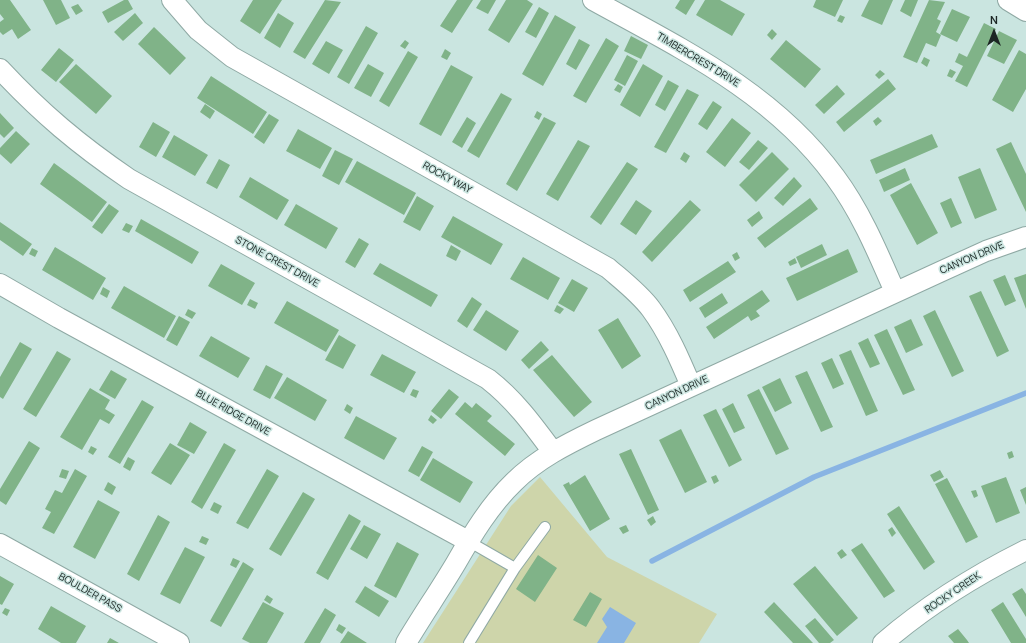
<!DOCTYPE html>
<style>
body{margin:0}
#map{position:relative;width:1026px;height:643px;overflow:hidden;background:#cae5e0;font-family:Manrope,sans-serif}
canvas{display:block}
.north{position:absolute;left:974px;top:12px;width:40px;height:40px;-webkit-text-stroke:3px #cae5e0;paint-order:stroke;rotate:0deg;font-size:11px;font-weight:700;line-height:16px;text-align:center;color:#1c2624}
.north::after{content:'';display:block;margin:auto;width:14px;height:18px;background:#1c2624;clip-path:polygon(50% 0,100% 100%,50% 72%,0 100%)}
</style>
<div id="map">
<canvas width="1026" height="643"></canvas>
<div class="north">N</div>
</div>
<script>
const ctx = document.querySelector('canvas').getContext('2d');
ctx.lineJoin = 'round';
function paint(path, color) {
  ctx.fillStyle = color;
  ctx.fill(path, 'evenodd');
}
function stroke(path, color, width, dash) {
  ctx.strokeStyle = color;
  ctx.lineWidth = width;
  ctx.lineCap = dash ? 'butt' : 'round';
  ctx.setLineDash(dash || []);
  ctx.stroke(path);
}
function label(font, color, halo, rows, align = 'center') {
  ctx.font = font + ' Manrope,sans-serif';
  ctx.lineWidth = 3;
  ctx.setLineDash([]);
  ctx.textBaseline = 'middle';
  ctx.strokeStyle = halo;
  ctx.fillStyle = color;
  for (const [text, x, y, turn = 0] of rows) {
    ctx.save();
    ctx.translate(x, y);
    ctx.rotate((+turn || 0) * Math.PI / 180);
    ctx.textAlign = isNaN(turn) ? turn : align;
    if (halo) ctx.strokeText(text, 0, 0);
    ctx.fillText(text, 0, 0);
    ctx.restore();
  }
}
paint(new Path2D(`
 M540,477L607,557L717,614L699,643H423L511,506Z`), '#ced5aa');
paint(new Path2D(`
 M610,607L636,623L624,643H597L607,627L602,619Z`), '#89b4e3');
stroke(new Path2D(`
 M652,561L814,477L1026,393`), '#89b4e3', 5.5);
paint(new Path2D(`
 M0,0H10L31,30L18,39L12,29L3,35L0,32V22L4,19L0,14Z
 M43,0H61L70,18L56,25Z
 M124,0H128L133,9L108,23L102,12Z
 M253,0H282L260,34L240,21Z
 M325,0L341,2L305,59L293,52Z
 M457,0H473L452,33L440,26Z
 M481,0H496L488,14L476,8Z
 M506,0H527L533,4L509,43L488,30Z
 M680,0H695L686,15L675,8Z
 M705,0H720L745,14L732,36L696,15Z
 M816,0H843L835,17L813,7Z
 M869,0H893L882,25L861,16Z
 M905,0H918L911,17L900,11Z
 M929,0L945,2L937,19L941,21L936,32L941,35L936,47L926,43L917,63L903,57Z
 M78,4L83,11L76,15L71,7Z
 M539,7L549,13L536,38L525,32Z
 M952,9L970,17L957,42L940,34Z
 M135,13L143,23L123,41L114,32Z
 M278,13L294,23L280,48L264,38Z
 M555,15L576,27L543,86L522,74Z
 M840,15L845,17L842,23L837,21Z
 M984,23L996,29L967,87L955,81L963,66L955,62L959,53L967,57Z
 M366,26L378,33L349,84L337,77Z
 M154,27L186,58L170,75L138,44Z
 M772,29L777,34L772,40L767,35Z
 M999,31L1017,40L1004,64L987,56Z
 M631,36L648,45L641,59L624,51Z
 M606,38L619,46L586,103L573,96Z
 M579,39L590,45L576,70L566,64Z
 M405,40L409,43L405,49L400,46Z
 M786,40L821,69L805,88L770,59Z
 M326,41L343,50L329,74L312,64Z
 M59,48L74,60L56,82L41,70Z
 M445,49L451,53L447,60L441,57Z
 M1019,50L1026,54V89L1013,112L992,100Z
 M408,51L418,57L389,107L379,101Z
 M627,55L638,61L625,86L614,80Z
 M924,57L930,60L927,67L921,63Z
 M76,64L112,96L96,114L59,82Z
 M368,64L384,73L371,97L354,88Z
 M643,64L663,76L640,117L620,105Z
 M451,65L473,77L441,136L419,124Z
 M950,69L956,72L952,78L947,76Z
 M880,70L885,74L879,79L875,75Z
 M211,76L267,112L253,134L197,98Z
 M888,79L896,89L844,132L836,122Z
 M668,80L679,86L665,111L655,105Z
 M618,84L623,87L620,93L614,90Z
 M837,85L845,94L824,114L815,105Z
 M687,89L699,95L666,153L654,147Z
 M501,93L512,99L479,158L467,151Z
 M713,101L722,107L707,130L698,124Z
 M205,104L215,111L210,119L200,112Z
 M537,111L542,114L539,120L534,117Z
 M0,113L14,128L4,138L0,134Z
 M269,114L279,120L264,144L254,137Z
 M467,117L476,123L462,148L452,142Z
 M544,117L556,123L517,191L506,184Z
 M878,117L882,121L876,126L873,121Z
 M732,118L751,133L725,167L706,152Z
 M153,122L170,132L156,157L139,147Z
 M298,129L332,148L320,169L286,151Z
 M16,131L30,144L11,164L0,154V148Z
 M932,134L938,147L876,174L870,160Z
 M174,135L208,155L195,176L162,157Z
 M578,140L590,146L558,201L546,194Z
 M758,140L768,148L749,170L739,162Z
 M1011,142L1026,174V212L996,149Z
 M335,150L353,159L339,185L322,176Z
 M684,152L690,156L686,163L680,159Z
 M772,152L789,169L756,202L739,185Z
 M219,159L230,165L217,189L206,183Z
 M357,161L416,193L404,215L345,182Z
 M627,162L638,169L601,225L590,217Z
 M54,163L107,202L92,222L40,184Z
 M905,168L910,180L884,192L879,180Z
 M980,168L997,210L975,219L958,177Z
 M250,177L289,200L277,220L239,197Z
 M794,177L802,186L783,206L774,198Z
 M911,183L938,233L917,245L890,195Z
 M417,196L434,206L420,231L403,222Z
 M810,198L818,209L765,248L757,238Z
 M951,198L962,223L951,228L940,203Z
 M636,200L652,211L636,235L620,224Z
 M690,200L701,210L652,262L642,252Z
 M109,204L119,211L102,234L92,227Z
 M296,204L338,228L326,249L284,225Z
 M759,211L763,218L752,227L747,220Z
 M453,216L503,244L491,265L441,237Z
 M141,219L199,252L192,264L135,231Z
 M0,222L32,244L23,256L0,240Z
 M126,223L133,226L129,233L122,230Z
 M359,238L369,244L355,268L345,262Z
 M822,244L827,255L801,268L796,257Z
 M451,245L461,251L456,261L446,256Z
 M55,247L106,278L93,300L42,270Z
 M32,248L38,251L35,257L29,254Z
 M848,249L858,272L797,301L786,278Z
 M737,252L740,258L735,261L732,255Z
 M523,257L560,278L548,300L510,279Z
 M795,258L797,263L790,266L788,262Z
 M728,261L736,272L690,302L683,290Z
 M380,263L438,295L431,307L373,274Z
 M221,264L255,283L242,305L208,286Z
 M1026,274V309L1014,278Z
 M1005,275L1016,301L1005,306L993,280Z
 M572,279L588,288L574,312L558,303Z
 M124,286L176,316L164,338L111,308Z
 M103,287L110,291L107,298L100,294Z
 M762,290L770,301L756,311L760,316L751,321L748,316L714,339L706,327Z
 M981,291L1009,351L997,357L969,296Z
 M722,293L728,303L705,318L699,308Z
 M472,297L482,304L467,328L457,321Z
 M250,299L258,303L255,309L247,305Z
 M287,301L339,330L326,352L274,323Z
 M557,305L564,309L560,314L554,311Z
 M188,309L196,313L192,319L185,315Z
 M486,310L519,331L506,351L473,330Z
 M935,310L964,371L952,377L923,316Z
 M179,316L190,322L177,346L166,340Z
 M618,318L641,356L622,369L598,330Z
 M911,319L923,345L906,353L894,327Z
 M887,329L915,390L903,395L874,335Z
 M339,335L356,345L343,369L325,360Z
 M211,336L250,358L238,378L199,356Z
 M868,338L880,364L870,368L858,343Z
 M541,341L549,350L529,369L521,360Z
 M20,342L32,349L3,399L0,397V377Z
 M851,350L878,411L866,416L839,355Z
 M57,351L71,359L36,417L23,409Z
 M382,354L416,372L404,393L370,375Z
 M552,355L592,402L574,417L533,370Z
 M832,358L844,384L833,389L821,363Z
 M266,365L283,374L270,399L253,390Z
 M111,370L127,379L115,399L99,390Z
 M807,371L833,427L821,432L795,376Z
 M287,377L327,400L315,421L274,398Z
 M780,378L792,403L775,412L762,387Z
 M90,388L110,400L105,409L115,415L109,424L100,419L82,450L60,437Z
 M413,389L419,391L416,398L410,395Z
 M449,389L459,397L441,419L431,411Z
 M759,389L789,449L776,455L747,395Z
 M142,400L154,407L120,464L108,457Z
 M465,402L472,408L476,403L492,416L487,421L515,444L505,456L455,414Z
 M733,403L745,428L734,433L722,409Z
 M347,404L353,408L350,414L344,410Z
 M716,409L742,460L729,467L703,415Z
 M431,415L437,420L433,424L428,420Z
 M356,416L397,438L384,460L344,438Z
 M190,422L207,432L194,454L177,445Z
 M681,429L707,482L685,493L659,440Z
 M29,441L40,448L6,505L0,501V489Z
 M170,443L190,455L171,485L151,473Z
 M224,443L236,450L202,509L191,502Z
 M91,446L97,449L93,455L88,452Z
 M422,446L433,452L419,477L408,471Z
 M631,449L659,510L648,515L619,454Z
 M1012,451L1014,457L1009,459L1007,453Z
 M128,457L135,461L130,471L123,467Z
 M433,458L473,482L460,503L420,480Z
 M62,469L69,471L66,479L59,477Z
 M75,469L87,476L54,534L42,528L51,512L45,509L55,490L62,493Z
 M267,469L279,476L248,529L236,523Z
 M940,470L944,477L934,482L930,475Z
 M585,475L610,519L590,531L563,485L569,482L570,485Z
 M716,475L719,481L714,484L711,477Z
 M1006,477L1020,513L996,523L981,486Z
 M947,478L978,537L966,543L935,484Z
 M108,482L116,487L112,495L104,490Z
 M1026,487V505L1020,490Z
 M976,490L978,496L974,498L971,491Z
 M303,492L315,499L281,556L269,549Z
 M98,500L120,512L95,559L73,547Z
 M214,502L222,506L218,514L210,510Z
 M899,506L935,562L924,570L887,514Z
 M349,514L361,521L328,580L316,573Z
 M158,515L170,522L139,581L127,574Z
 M653,516L656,522L651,526L647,520Z
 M364,525L381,534L367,559L350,549Z
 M626,525L629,531L623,534L619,528Z
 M892,527L896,533L892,537L888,530Z
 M202,536L209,539L206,545L199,542Z
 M397,542L419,554L396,598L374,586Z
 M862,543L895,591L884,598L851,550Z
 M185,547L205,557L180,604L160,594Z
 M842,549L847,555L841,559L837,553Z
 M538,555L557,568L535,602L516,589Z
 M233,558L240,561L236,568L230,565Z
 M243,562L254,569L221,627L210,621Z
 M815,566L858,618L837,636L793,584Z
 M0,576L14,584L2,605L0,604Z
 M365,586L389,601L379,617L355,602Z
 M1022,588L1026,594V617L1012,594Z
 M590,592L602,599L586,627L573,620Z
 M267,595L273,599L270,604L264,600Z
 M263,602L284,613L267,643H250L242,639Z
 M774,602L792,621L813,643H793L764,612Z
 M1003,602L1026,639V643H1011L991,610Z
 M51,606L86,626L76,643H61L38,629Z
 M5,608L10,610L7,616L2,613Z
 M325,608L336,615L320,643H304Z
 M815,618L834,640L830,643H819L805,626Z
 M339,624L346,628L342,634L336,630Z
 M958,629L967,640L969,643H954L948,636Z
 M348,631L356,636L367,643H340Z
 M110,638L119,643H107Z`), '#80b388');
const service = new Path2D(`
 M468,541L515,568L469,643
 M515,568L545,527`);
const minor = new Path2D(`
 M172,0L198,30L232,57L608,268C623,281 639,293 651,309C668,332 680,360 691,386
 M593,0C682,49 774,93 835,177C861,212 878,253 895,292
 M1008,0L1026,11
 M0,69C41,113 79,145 129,179L488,379C515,400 533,425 553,452
 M0,284L59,318L468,541
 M0,544L179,643
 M406,643C422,616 440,590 456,563C472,535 490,505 514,482C537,459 567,444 596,430L942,271L986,251L1026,237
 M883,643C926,606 976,575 1026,550`);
stroke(service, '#8fa9a4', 12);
stroke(minor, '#8fa9a4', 22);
stroke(service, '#fff', 10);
stroke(minor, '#fff', 20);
label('10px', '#1c2624', '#cae5e0', [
 ["TIMBERCREST DRIVE",698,60,31],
 ["ROCKY WAY",447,178,29],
 ["CANYON DRIVE",972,258,-23],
 ["STONE CREST DRIVE",277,262,29],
 ["CANYON DRIVE",677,393,-25],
 ["BLUE RIDGE DRIVE",233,413,29],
 ["BOULDER PASS",90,593,29],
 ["ROCKY CREEK",953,593,-34]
]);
</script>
